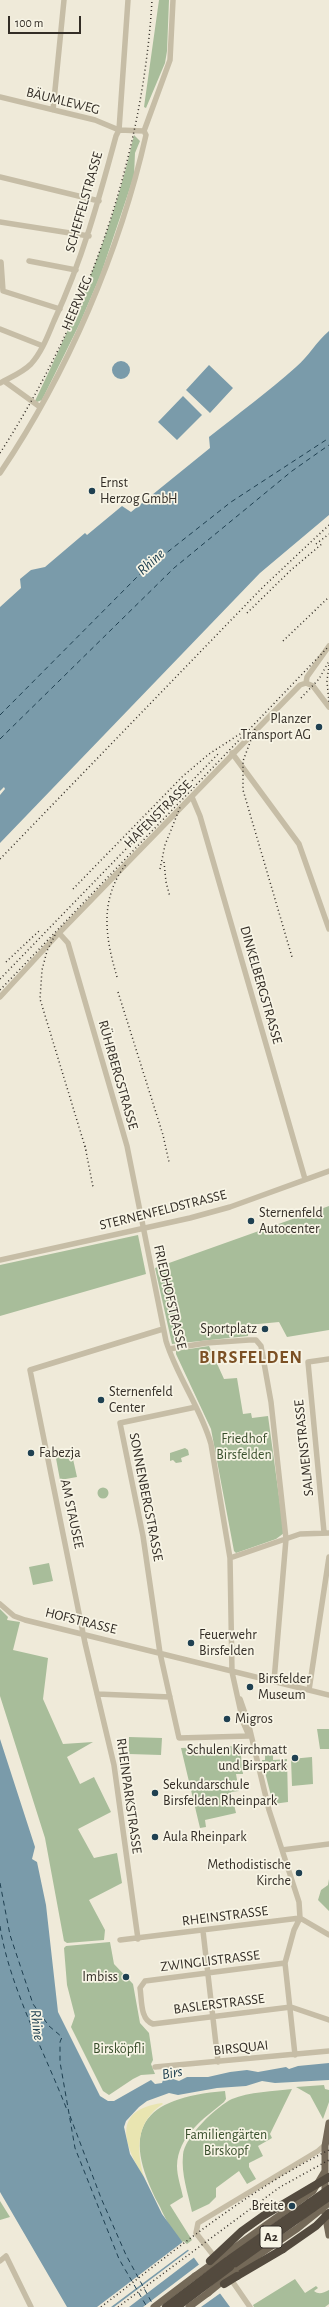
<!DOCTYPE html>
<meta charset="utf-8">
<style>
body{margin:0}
#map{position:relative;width:329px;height:2307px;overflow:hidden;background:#efead9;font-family:"Alegreya Sans",sans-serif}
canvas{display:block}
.scale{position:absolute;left:8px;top:16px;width:73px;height:18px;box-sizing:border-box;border:2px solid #332d26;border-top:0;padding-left:5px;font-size:12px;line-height:14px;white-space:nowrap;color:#332d26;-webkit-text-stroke:3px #f7f4e5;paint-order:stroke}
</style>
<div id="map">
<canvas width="329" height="2307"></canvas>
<div class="scale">100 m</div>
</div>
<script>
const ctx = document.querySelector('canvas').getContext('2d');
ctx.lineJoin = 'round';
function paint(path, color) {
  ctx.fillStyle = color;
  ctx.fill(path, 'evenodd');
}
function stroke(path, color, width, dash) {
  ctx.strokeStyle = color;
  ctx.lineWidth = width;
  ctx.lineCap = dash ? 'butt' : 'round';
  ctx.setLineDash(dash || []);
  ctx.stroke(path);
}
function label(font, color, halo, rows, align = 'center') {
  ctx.font = font + ' "Alegreya Sans",sans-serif';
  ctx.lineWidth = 3.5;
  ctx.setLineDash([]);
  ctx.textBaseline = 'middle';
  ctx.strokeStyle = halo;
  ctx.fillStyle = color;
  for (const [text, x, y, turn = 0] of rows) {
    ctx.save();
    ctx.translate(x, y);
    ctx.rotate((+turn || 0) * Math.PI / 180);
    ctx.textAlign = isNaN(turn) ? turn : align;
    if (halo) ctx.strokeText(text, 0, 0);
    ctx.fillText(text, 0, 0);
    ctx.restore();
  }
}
paint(new Path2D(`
 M159,0H169L167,51L165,63L146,108L144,107Z
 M134,135L140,141L135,153L134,176L101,274L80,323L42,400L37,402L35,401C77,314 113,230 134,135Z
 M329,1206V1330L287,1337L279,1322L248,1325V1336L172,1344L155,1268Z
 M138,1235L146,1274L0,1316V1265Z
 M209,1346L224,1379L237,1378L243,1414L251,1413L252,1418L268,1416L284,1533L276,1539L236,1553L234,1551L211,1429L176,1354V1351Z
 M185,1448L188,1450L189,1455L181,1458L182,1462L176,1463L173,1460L170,1461V1453Z
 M71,1450L77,1477L60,1480L55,1453Z
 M97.5 1493a5.5 5.5 0 1 1 11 0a5.5 5.5 0 1 1-11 0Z
 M49,1563L53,1581L33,1585L29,1567Z
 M0,1609L8,1617L7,1620L20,1622L13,1650L48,1658L43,1699L63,1744L93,1742L67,1757L80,1784L94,1777L111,1812L78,1829L94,1858L117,1853L122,1883L89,1900L105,1930L104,1940L67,1943L64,1941L45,1838L0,1696Z
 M317,1729H329V1749H320Z
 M129,1737L162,1738L161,1755L129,1754Z
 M240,1746L243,1774H236L239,1791L231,1792L236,1813L205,1820L206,1827L200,1828L181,1748Z
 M265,1755H273V1760L287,1759L288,1802L273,1804L262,1760H265Z
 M312,1757L313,1784L292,1786L291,1759Z
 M329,1879V1911L318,1900L321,1890L328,1885Z
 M110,1942L114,1964L133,1984L140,2023L149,2033L153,2060L151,2064L155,2074L141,2075L133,2079L109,2095L103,2091L71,2027L75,2016L67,1985L64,1948L66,1946Z
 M324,2085L325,2089L329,2090V2102L323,2119L310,2095L296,2087Z
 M292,2089L270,2134L272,2138L258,2146L263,2156L249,2163V2167L256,2179L247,2184L239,2171L216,2188V2197L209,2204L192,2212C188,2193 181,2174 183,2155C184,2137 217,2106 232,2099C248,2092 275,2091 292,2089Z
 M225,2091L226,2099L224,2102C203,2119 178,2136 177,2166C177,2176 181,2187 183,2197L170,2205L192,2240L187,2244C174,2239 165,2217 159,2205C119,2128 142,2098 225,2091Z
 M0,2201L10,2217L0,2220Z
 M295,2279L305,2293L316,2286L318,2288L314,2291C319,2295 323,2293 329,2290V2304L325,2307H254L253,2305Z`), '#a8bd9a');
paint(new Path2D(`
 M162,2103L163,2104C136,2121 136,2149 144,2177C124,2145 111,2110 162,2103Z`), '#e9e5b1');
paint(new Path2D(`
 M329,331V515L260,573L0,843V795L5,789L4,787L0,791V607L21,588L20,579L31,570L45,567L85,533L87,535L122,506L131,512L210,448L209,437C238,414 268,392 296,367C309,356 316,342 329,331Z
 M112 370a9 9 0 1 1 18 0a9 9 0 1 1-18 0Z
 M209,365L233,388L210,413L186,390Z
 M183,396L202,415L177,440L158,422Z
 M0,1739L35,1847L32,1859L37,1862L46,1905L58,2012L100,2096L108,2101H114L151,2080L155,2084L162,2083L163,2080L173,2079L179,2081L187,2077H208L230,2072L247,2070L258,2072L286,2067L289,2069L298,2066L329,2063V2080L275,2083L262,2081L246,2086L217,2088L178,2095L169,2093L147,2101L139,2107L126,2121L124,2127L130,2154L144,2177L162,2214L230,2307H67L0,2192Z`), '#7a9baa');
paint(new Path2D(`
 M184,2241L190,2248L111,2307H97Z
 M191,2249L196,2256L129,2307H114Z
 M201,2263L222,2292L201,2307H143Z`), '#efead9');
stroke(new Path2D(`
 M0,715L141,573L231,502L329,438
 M0,739L174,568L292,471L329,445
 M0,1883L10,1935L33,2004L49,2026L62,2037L60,2042V2062L75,2148L119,2259L147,2307
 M0,1926C9,1986 45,2053 67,2110
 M70,2116L101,2198L126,2255L152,2303`), '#1f4051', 1, [5, 4]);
stroke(new Path2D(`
 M0,97L95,120L119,130L144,131
 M53,110L64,0
 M144,131L170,60L173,0
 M0,177L99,201
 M0,222L89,236
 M29,261L76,270
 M1,262L3,291L60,309
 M0,329L43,346
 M4,381L40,407
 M0,383C11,377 22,373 31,364C42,352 48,335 54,321C82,261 99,199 116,136L119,130L128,0
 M0,473C67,374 120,251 146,135L144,131
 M306,683L307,677L329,646
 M306,683L313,686L329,707
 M232,753L299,844L329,929
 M192,797L200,816L305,1179
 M59,933L68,943L127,1146L166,1341C177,1377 201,1408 211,1444L230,1558L232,1672L243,1722L249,1736
 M0,997L59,933L300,685L306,683
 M0,1260L190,1218L230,1207L329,1171
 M169,1349L206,1343L249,1340H256L261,1346L271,1402L286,1539L274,1681
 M196,1407L120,1423L143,1536L160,1653L179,1738L249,1736
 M324,1532L308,1362L329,1359
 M230,1558L300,1534L329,1533
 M0,1604L14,1616L25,1620L329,1695
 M309,1690L329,1557
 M97,1694L170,1697
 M240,1699L248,1722L269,1810L299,1902L300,1918L294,1930L285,1963L295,2055
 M282,1850L329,1844
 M203,1931L218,2062
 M138,1939L114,1765L85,1643L30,1370L163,1329
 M120,1940L300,1918L329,1935
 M285,1963L145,1981L140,1988C142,2000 140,2020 153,2024L291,2007L329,2020
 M155,2067L329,2051
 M217,2260L196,2233L198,2223L318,2151L326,2144
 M0,2261L6,2256L31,2307
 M230,2278L250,2307`), '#c6bda6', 5.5);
stroke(new Path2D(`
 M325,2195V2146L329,2123
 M325,2213L329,2235
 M223,2256L313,2191L325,2171
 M235,2271L298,2228L329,2203
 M154,2307L195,2276
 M189,2307L208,2293`), '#746958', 7);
stroke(new Path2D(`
 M227,2261L309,2203
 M230,2267L313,2208
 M237,2276L283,2249`), '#534a3e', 8);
stroke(new Path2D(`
 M0,453C86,320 143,159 152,0
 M316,544L329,534
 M247,613L291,570L323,543
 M283,641L329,597
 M329,665L327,681L329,703
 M301,698L319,679L329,661
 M255,729L243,761V790L292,957
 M0,859L263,587L329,525
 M164,862L166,882L170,897
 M160,869L165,845L181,805
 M73,889L183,776L209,754L243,732
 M55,935L47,951L42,970L40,999L86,1150
 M6,962L39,931
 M117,977C105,937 99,898 127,863
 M0,979L220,752
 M0,990L329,646
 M118,992L163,1135L169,1162
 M85,1146L93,1187
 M101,2307C174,2251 246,2191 329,2150
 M118,2307L280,2187L329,2160`), '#332d26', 1.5, [1, 3]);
stroke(new Path2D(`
 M195,2276L223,2256
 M208,2293L235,2271`), '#746958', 7);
stroke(new Path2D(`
 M309,2203L329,2189
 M313,2208L329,2197
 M283,2249L316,2226L329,2213
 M210,2261L242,2231L263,2216L329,2177
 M224,2284L237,2276
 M166,2307L227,2261
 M177,2307L230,2267`), '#534a3e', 8);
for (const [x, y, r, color] of [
 [92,491,4,"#1f4051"],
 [319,727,4,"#1f4051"],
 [251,1221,4,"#1f4051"],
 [265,1329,4,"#1f4051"],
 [101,1400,4,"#1f4051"],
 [31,1453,4,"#1f4051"],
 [191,1643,4,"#1f4051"],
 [250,1687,4,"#1f4051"],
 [227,1719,4,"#1f4051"],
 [295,1758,4,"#1f4051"],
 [155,1793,4,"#1f4051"],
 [155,1837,4,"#1f4051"],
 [299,1873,4,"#1f4051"],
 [126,1977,4,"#1f4051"],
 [292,2206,4,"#1f4051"]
]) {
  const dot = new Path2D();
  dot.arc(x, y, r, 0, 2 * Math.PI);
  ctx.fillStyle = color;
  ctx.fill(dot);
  stroke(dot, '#f7f4e5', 1.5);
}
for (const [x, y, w] of [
 [271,2237,22]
]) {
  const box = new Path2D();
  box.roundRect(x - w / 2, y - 11, w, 22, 3);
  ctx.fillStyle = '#f7f4e5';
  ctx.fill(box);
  stroke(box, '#332d26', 1);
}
label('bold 13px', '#332d26', null, [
 ["A2",271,2237]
]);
label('14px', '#332d26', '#f7f4e5', [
 ["BÄUMLEWEG",63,101,14],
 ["SCHEFFELSTRASSE",84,202,-74],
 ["HEERWEG",77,303,-67],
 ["HAFENSTRASSE",158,814,-45],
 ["DINKELBERGSTRASSE",261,985,74],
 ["RÜHRBERGSTRASSE",118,1075,74],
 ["STERNENFELDSTRASSE",163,1210,-14],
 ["FRIEDHOFSTRASSE",170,1297,77],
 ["SALMENSTRASSE",304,1448,-96],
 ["SONNENBERGSTRASSE",146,1497,79],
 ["AM STAUSEE",72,1514,78],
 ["HOFSTRASSE",81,1621,14],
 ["RHEINPARKSTRASSE",129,1796,82],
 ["RHEINSTRASSE",225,1916,-7],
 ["ZWINGLISTRASSE",210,1961,-7],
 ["BASLERSTRASSE",219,2004,-7],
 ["BIRSQUAI",241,2048,-6]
]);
label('14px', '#332d26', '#f7f4e5', [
 ["Ernst",100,483],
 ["Herzog GmbH",100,499],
 ["Planzer",311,719,"right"],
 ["Transport AG",311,735,"right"],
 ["Sternenfeld",259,1213],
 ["Autocenter",259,1229],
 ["Sportplatz",257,1329,"right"],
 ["Sternenfeld",109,1392],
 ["Center",109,1408],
 ["Fabezja",39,1453],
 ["Feuerwehr",199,1635],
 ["Birsfelden",199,1651],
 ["Birsfelder",258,1679],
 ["Museum",258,1695],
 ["Migros",235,1719],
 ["Schulen Kirchmatt",287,1750,"right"],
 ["und Birspark",287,1766,"right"],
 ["Sekundarschule",163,1785],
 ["Birsfelden Rheinpark",163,1801],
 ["Aula Rheinpark",163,1837],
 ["Methodistische",291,1865,"right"],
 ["Kirche",291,1881,"right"],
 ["Imbiss",118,1977,"right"],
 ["Breite",284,2206,"right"]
], 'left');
label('14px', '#394f2c', '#f7f4e5', [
 ["Friedhof",244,1439],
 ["Birsfelden",244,1455],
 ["Birsköpfli",119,2049],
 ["Familiengärten",226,2135],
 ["Birskopf",226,2151]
]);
label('italic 15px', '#1f4051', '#f7f4e5', [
 ["Rhine",151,562,-42],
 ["Rhine",37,2025,83],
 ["Birs",172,2073,-10]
]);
ctx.letterSpacing = '1px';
label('bold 18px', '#7c5125', '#f7f4e5', [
 ["BIRSFELDEN",251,1358]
]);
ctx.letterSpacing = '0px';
</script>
